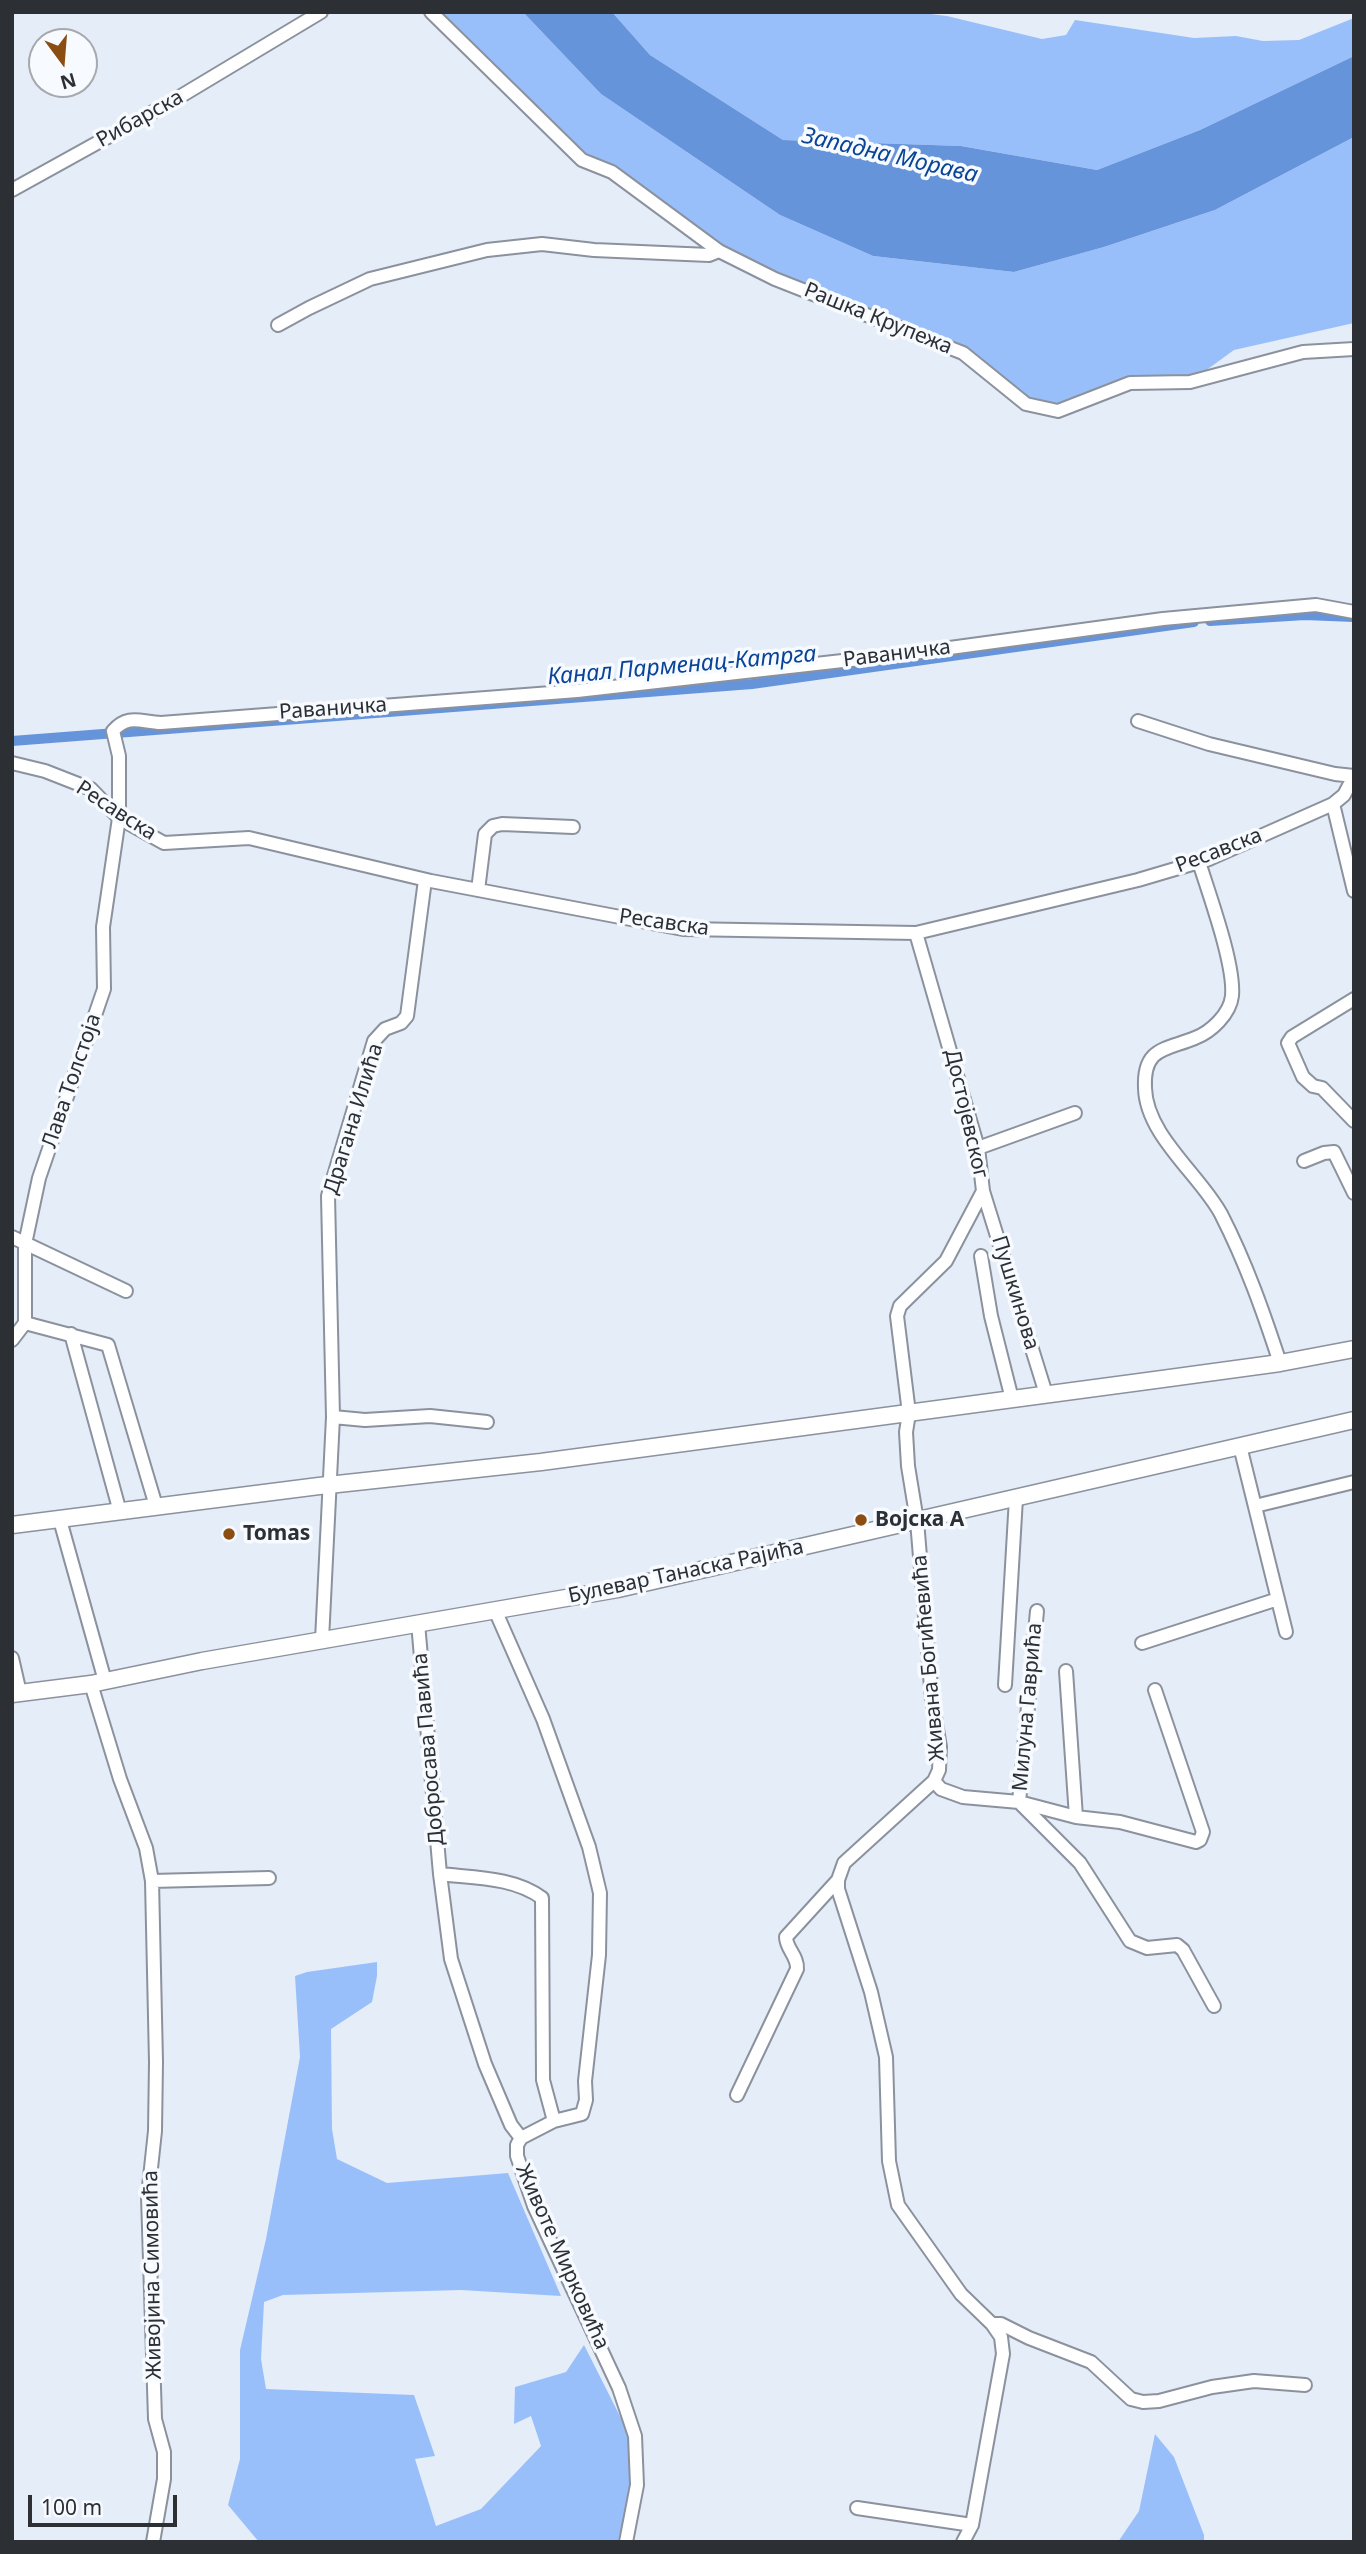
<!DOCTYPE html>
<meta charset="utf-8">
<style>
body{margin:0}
#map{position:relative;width:1366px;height:2554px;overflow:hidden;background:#e5edf9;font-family:"Noto Sans",sans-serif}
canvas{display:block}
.frame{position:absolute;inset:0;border:14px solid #2c2f33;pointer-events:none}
.north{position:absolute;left:28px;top:28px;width:70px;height:70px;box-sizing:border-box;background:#f7faff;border:2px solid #a6a9ad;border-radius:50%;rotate:164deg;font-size:19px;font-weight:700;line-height:28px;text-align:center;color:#2c2f33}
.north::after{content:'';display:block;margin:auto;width:24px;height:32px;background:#8c4d12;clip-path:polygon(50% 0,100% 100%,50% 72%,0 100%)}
.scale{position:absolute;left:28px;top:2495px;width:149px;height:32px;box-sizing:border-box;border:4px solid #2c2f33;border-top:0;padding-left:9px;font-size:21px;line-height:24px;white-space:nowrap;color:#2c2f33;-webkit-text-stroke:5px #f7faff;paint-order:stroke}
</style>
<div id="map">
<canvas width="1366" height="2554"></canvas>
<div class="frame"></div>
<div class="north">N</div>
<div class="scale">100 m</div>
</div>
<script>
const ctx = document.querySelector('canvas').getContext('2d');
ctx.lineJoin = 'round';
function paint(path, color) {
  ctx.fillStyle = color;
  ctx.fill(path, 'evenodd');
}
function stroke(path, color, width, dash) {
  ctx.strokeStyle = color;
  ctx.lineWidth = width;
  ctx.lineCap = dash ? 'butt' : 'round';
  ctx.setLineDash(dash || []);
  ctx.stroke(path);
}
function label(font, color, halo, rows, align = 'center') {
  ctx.font = font + ' "Noto Sans",sans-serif';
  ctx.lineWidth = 7;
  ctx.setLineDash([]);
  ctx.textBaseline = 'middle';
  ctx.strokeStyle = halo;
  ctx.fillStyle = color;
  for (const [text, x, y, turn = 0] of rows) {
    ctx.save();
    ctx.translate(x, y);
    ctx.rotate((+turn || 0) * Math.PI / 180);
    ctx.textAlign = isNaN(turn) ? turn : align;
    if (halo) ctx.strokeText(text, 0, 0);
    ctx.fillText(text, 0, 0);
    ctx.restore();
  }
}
paint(new Path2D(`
 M431,12H523L601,94L780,215L873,256L1014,272L1104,247L1215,210L1354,137V323L1234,350L1190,382L1130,383L1058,411L1026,404L963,353L719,251L612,172L582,160Z
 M612,12H914L947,16L1042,39L1066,35L1075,20L1194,38L1236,36L1263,41L1299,40L1354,18V56L1200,130L1097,170L961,146L783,140L650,55Z
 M377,1962V1976L372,2002L331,2029L332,2129L337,2159L387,2183L508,2173L561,2296L461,2290L283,2295L264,2302L261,2359L266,2389L414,2395L435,2456L415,2459L436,2526L481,2509L541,2446L531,2416L514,2424L515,2387L566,2372L584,2345L628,2432L631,2483L618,2542H259L228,2505L240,2459V2350L266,2239L300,2057L295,1976L307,1972Z
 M1155,2434L1174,2457L1204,2535V2542H1118L1139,2511Z`), '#99bffb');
paint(new Path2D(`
 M523,12H612L650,55L783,140L961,146L1097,170L1200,130L1354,56V137L1215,210L1104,247L1014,272L873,256L780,215L601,94Z`), '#6694db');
stroke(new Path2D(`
 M1210,621L1305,615L1354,617
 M12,741L752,684L1194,622`), '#6694db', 10);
const street = new Path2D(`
 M431,12L582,160L612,172L719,251L775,279L963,353L1026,404L1058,411L1130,383L1190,382L1303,352L1354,349
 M12,190L171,102L321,12
 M278,325L309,308L370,279L487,250L542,244L594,250L709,255L719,251
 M1138,721L1209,744L1335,774L1354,776
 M12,763L45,771L91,789L119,818L164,843L249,838L431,881L683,929L916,933L1138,880L1209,859L1333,804L1344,795L1354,776
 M1333,804L1354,891
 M1199,862C1209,894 1235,965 1232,996C1230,1014 1211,1032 1195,1038C1166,1050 1143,1047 1145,1088C1146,1135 1200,1175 1221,1214C1246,1263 1263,1311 1280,1363
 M478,890L485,834L493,826L502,824L573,827
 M916,933L978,1148L983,1191L946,1261L900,1306L897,1316L909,1413L906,1432L908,1466L917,1521L932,1699L940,1747L939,1770L934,1781L844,1863L838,1880V1889L871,1992L886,2057L889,2161L898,2205L961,2294L992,2324L1001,2337L1003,2354L972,2525L963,2542
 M1354,999L1292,1037L1288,1043L1303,1077L1313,1086L1322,1088L1354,1121
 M978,1148L1075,1113
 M1304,1161L1324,1153L1334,1152L1354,1193
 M983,1191L1046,1394
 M12,1237L126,1291
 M981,1256L991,1316L1012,1399
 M25,1323L108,1345L156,1506
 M71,1334L120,1512
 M12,1340L25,1323V1244L39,1178L104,989L103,927L119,818V756L113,731C128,714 140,722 161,723L577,691L913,653L1163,619L1316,605L1354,612
 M333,1417L365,1420L430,1416L487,1422
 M1240,1446L1286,1632
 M1255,1506L1354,1482
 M60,1520L105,1681
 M495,1610L543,1719L589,1847L600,1893L599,1955L585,2081L586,2100L582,2114L554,2121L521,2138L517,2145V2156L534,2206L619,2388L635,2436L637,2485L626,2542
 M1037,1611L1019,1802L1080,1863L1130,1941L1147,1948L1177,1945L1183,1950L1214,2006
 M418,1623L440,1874L451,1959L485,2064L511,2125L521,2138
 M322,1640L333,1417L328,1196L374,1041L385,1029L401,1023L407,1016L425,880
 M1142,1643L1278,1599
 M12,1658L20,1693
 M1066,1671L1076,1817
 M91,1684L120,1779L146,1848L152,1881L156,2062L155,2131L148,2196L155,2419L164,2452V2479L153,2542
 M1005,1685L1016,1498
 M934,1781L941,1789L963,1797L1019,1802L1076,1817L1120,1822L1196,1842L1200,1840L1203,1832L1155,1690
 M440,1874C474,1878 514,1877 542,1898L543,2080L554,2121
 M152,1881L269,1878
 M737,2095L797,1969C798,1956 786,1949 786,1937L838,1880
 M992,2324H1001L1029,2338L1091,2362L1131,2399L1143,2402L1159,2401L1212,2387L1254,2381L1305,2385
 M857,2508L972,2525`);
const secondary = new Path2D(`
 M12,1525L319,1486L541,1462L1155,1380L1280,1363L1354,1349
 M12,1694L91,1684L202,1661L618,1589L1354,1420`);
stroke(street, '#8b929d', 16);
stroke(secondary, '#8b929d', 19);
stroke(street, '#fff', 12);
stroke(secondary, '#fff', 16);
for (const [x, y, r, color] of [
 [861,1520,7,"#8c4d12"],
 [229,1534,7,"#8c4d12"]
]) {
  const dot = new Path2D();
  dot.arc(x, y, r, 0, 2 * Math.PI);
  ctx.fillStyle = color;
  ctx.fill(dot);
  stroke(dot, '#f7faff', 2.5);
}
label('21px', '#2c2f33', '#f7faff', [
 ["Рибарска",140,119,-29],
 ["Рашка Крупежа",878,319,22],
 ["Раваничка",897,654,-7],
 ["Раваничка",333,709,-4],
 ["Ресавска",116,811,33],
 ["Ресавска",1219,851,-21],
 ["Ресавска",664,923,8],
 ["Лава Толстоја",72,1081,-71],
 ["Достојевског",966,1114,77],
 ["Драгана Илића",354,1119,-73],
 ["Пушкинова",1015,1293,73],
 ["Булевар Танаска Рајића",686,1572,-12],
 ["Живана Богићевића",929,1658,-95],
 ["Милуна Гаврића",1028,1707,-85],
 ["Добросава Павића",429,1749,-95],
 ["Животе Мирковића",562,2257,66],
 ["Живојина Симовића",153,2275,-91]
]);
label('bold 21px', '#2c2f33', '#f7faff', [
 ["Војска А",875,1520],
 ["Tomas",243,1534]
], 'left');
label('italic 23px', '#094497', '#f7faff', [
 ["Западна Морава",890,156,13],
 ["Канал Парменац-Катрга",682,666,-5]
]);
</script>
